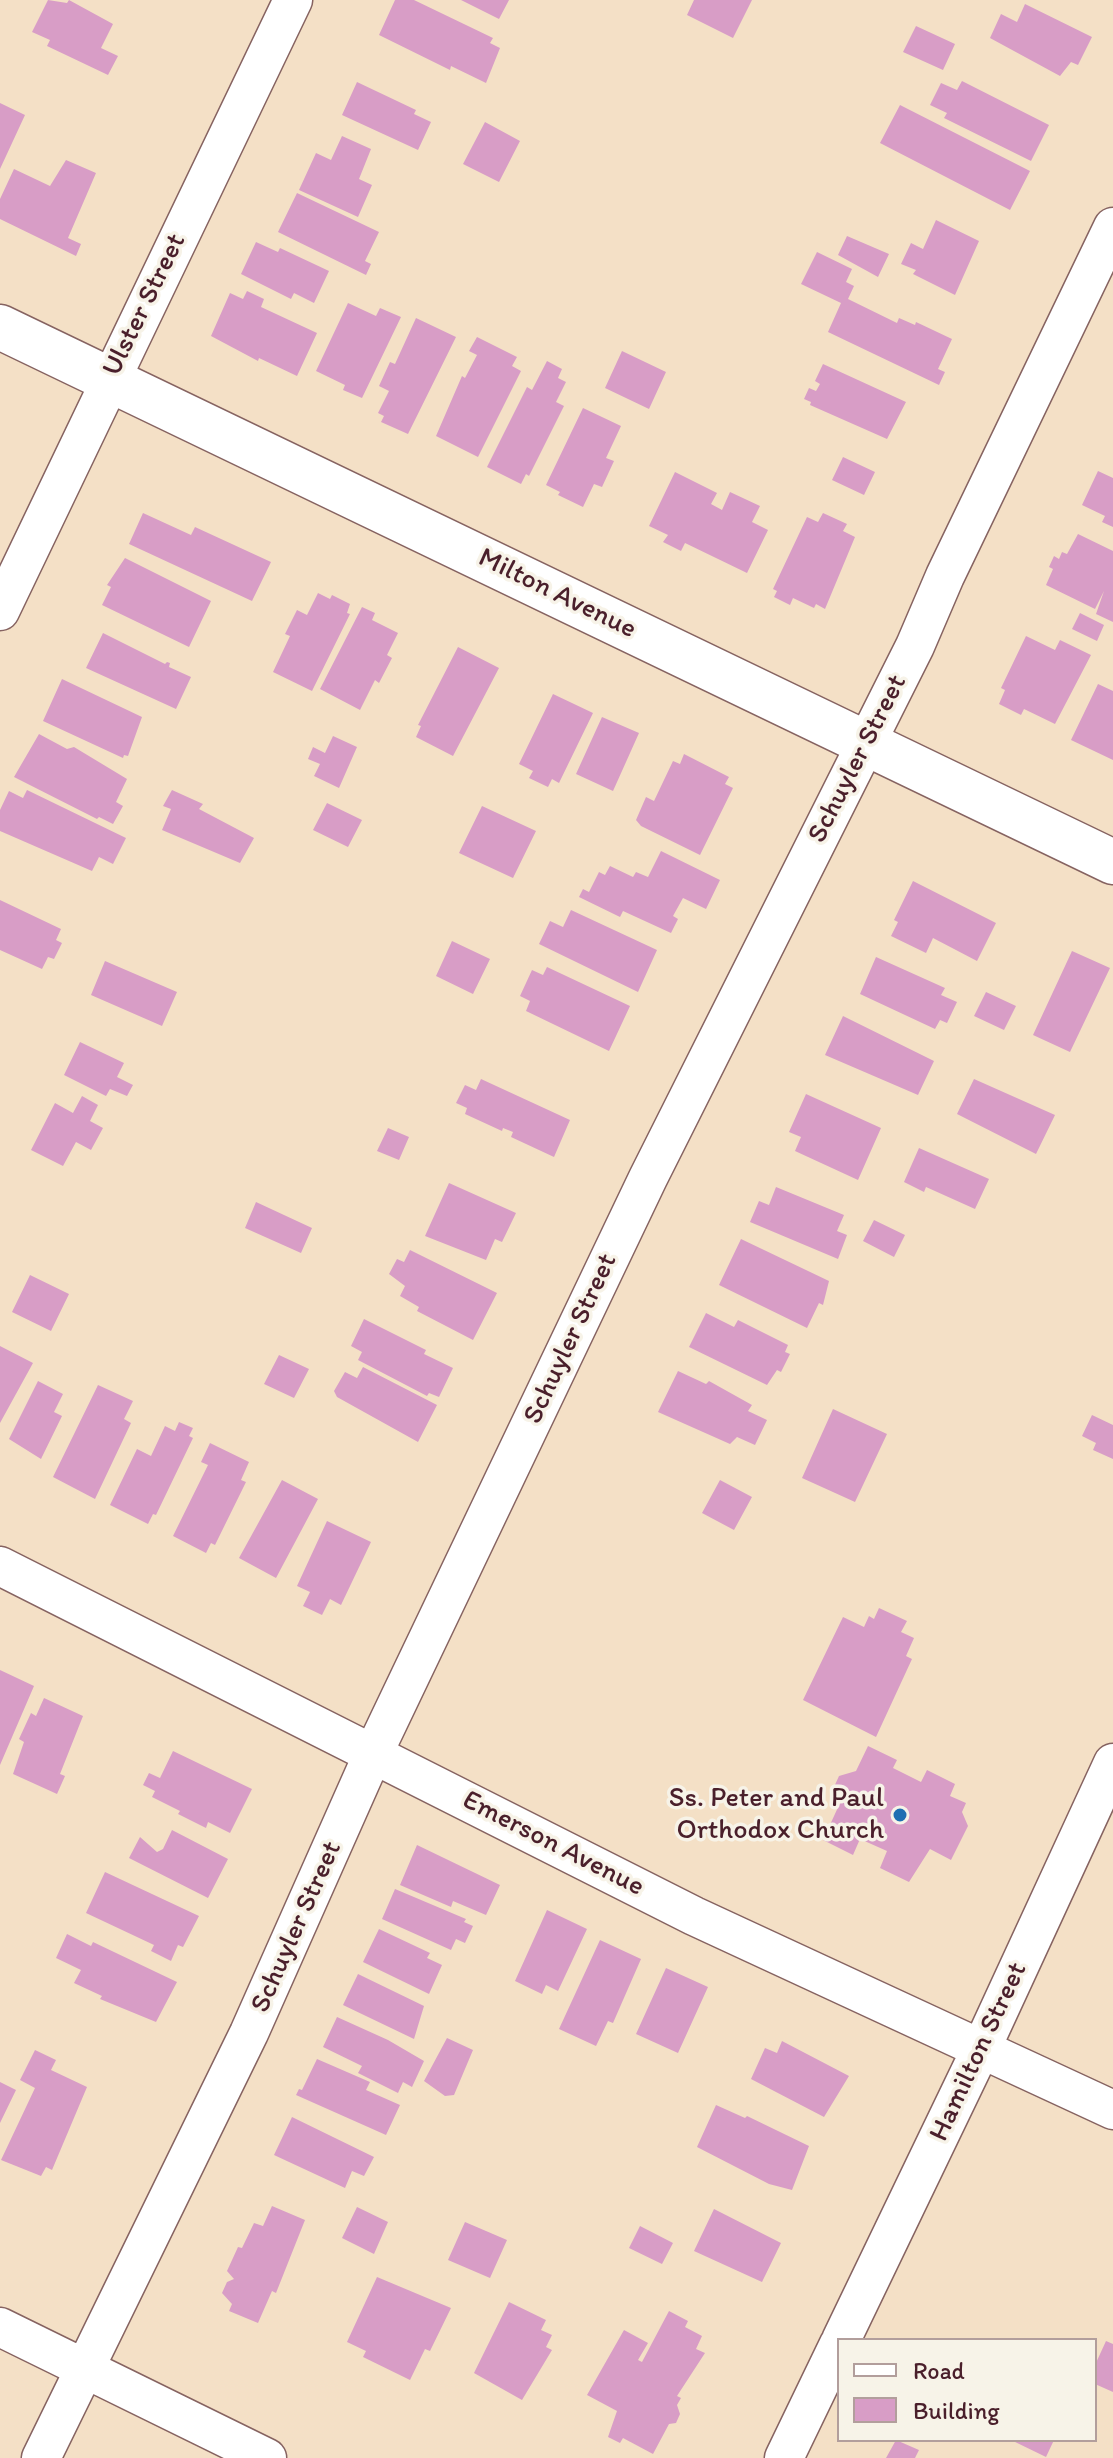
<!DOCTYPE html>
<style>
body{margin:0}
#map{position:relative;width:1113px;height:2458px;overflow:hidden;background:#f4e0c6;font-family:Itim,sans-serif}
canvas{display:block}
.legend{position:absolute;left:837px;top:2338px;width:260px;height:104px;box-sizing:border-box;background:#f7f3e8;border:2px solid #b29e9c;margin:0;padding:10px 14px;list-style:none;font-size:24px;color:#4a1f2b}
.legend li{display:flex;align-items:center;gap:16px;height:40px}
.legend b{width:40px;border:2px solid #b29e9c}
</style>
<div id="map">
<canvas width="1113" height="2458"></canvas>
<ul class="legend">
<li><b style="height:10px;background:#fff"></b>Road</li>
<li><b style="height:22px;background:#d89dc6"></b>Building</li>
</ul>
</div>
<script>
const ctx = document.querySelector('canvas').getContext('2d');
ctx.lineJoin = 'round';
function paint(path, color) {
  ctx.fillStyle = color;
  ctx.fill(path, 'evenodd');
}
function stroke(path, color, width, dash) {
  ctx.strokeStyle = color;
  ctx.lineWidth = width;
  ctx.lineCap = dash ? 'butt' : 'round';
  ctx.setLineDash(dash || []);
  ctx.stroke(path);
}
function label(font, color, halo, rows, align = 'center') {
  ctx.font = font + ' Itim,sans-serif';
  ctx.lineWidth = 7;
  ctx.setLineDash([]);
  ctx.textBaseline = 'middle';
  ctx.strokeStyle = halo;
  ctx.fillStyle = color;
  for (const [text, x, y, turn = 0] of rows) {
    ctx.save();
    ctx.translate(x, y);
    ctx.rotate((+turn || 0) * Math.PI / 180);
    ctx.textAlign = isNaN(turn) ? turn : align;
    if (halo) ctx.strokeText(text, 0, 0);
    ctx.fillText(text, 0, 0);
    ctx.restore();
  }
}
paint(new Path2D(`
 M48,0L67,3L69,0L113,24L101,48L118,56L108,75L47,46L50,40L32,32Z
 M395,0H414L493,38L490,43L500,48L486,83L451,66L450,70L379,35Z
 M461,0H509L499,19Z
 M694,0H752L733,38L687,15Z
 M1025,4L1092,37L1078,65L1071,62L1060,76L990,38L1001,14L1017,22Z
 M916,26L955,44L943,70L903,52Z
 M962,81L1049,125L1031,161L944,118L947,113L930,105L941,83L957,90Z
 M357,82L416,110L414,114L431,122L418,150L342,115Z
 M0,103L25,115L0,169Z
 M900,105L1030,171L1010,210L880,143Z
 M485,122L520,141L499,182L463,164Z
 M342,136L371,149L359,179L372,185L358,217L299,190L316,153L331,160Z
 M66,160L96,173L68,238L81,244L76,256L0,219V199L14,169L50,186Z
 M297,193L379,232L365,261L371,264L366,275L278,232Z
 M936,220L979,241L955,295L913,274L916,270L901,264L911,243L923,249Z
 M847,236L889,254L878,277L838,255Z
 M256,242L278,252L280,248L329,271L314,303L294,293L291,299L241,274Z
 M817,252L852,269L846,282L854,286L848,299L897,323L899,318L915,325L916,322L952,339L938,369L945,372L939,385L828,332L841,303L801,284Z
 M247,291L264,299L261,307L317,333L297,376L259,358L258,361L211,336L230,293L243,299Z
 M348,303L376,316L380,308L401,317L362,398L343,390L345,385L316,371Z
 M416,318L456,337L408,434L381,422L384,416L378,413L389,391L379,386L390,362L395,364Z
 M477,337L517,357L512,366L521,371L478,457L436,436L462,376L465,378L477,355L469,351Z
 M622,351L666,372L649,409L605,388Z
 M547,361L562,369L558,378L566,382L556,402L564,406L529,476L526,474L521,484L487,467L527,387L532,390Z
 M823,364L906,402L887,439L810,405L811,402L804,399L809,388L816,391L820,384L815,381Z
 M583,408L621,426L606,458L614,461L602,487L594,484L583,507L558,495L560,492L546,485Z
 M843,457L875,472L864,495L832,480Z
 M1098,471L1113,478V527L1102,522L1105,516L1082,505Z
 M675,472L717,493L711,504L722,510L730,492L760,506L752,522L768,530L747,573L685,543L681,551L663,542L668,535L649,526Z
 M143,513L191,535L195,527L271,562L252,601L129,544Z
 M823,513L847,524L843,531L855,537L825,609L816,604L814,608L793,598L790,605L774,597L777,591L773,589L807,517L818,522Z
 M1078,534L1113,551V622L1096,614L1104,591L1095,609L1046,585L1053,569L1049,567L1054,556L1059,559L1062,552L1067,554Z
 M125,558L211,601L189,647L102,605L111,587L107,585Z
 M318,593L330,599L332,595L350,604L347,613L350,614L312,691L273,672L290,636L285,634L297,610L307,615Z
 M362,607L375,613L372,620L398,633L387,655L392,658L379,683L375,680L360,710L320,689Z
 M1080,613L1104,625L1097,641L1072,629Z
 M103,633L165,664L167,662L170,663L169,667L191,677L176,709L86,668Z
 M1026,636L1055,650L1060,640L1091,655L1055,724L1024,709L1021,715L999,704L1005,690L1001,688Z
 M458,647L499,668L453,756L416,737L421,726L418,725Z
 M62,679L142,717L128,756L124,755L123,758L43,721Z
 M1098,684L1113,691V760L1071,740Z
 M553,694L593,713L559,783L552,779L548,787L529,778L533,771L519,764Z
 M602,717L639,733L613,791L576,774Z
 M39,734L67,749L74,747L127,779L116,802L123,806L113,824L99,817L97,819L14,777Z
 M333,736L357,747L339,788L314,776L320,764L308,759L313,747L325,753Z
 M684,754L729,777L725,784L733,788L700,855L641,826L636,820L646,797L654,801L673,761L680,764Z
 M27,790L126,838L113,864L99,857L92,871L0,831V810L9,791L23,798Z
 M172,790L203,804L199,809L254,838L240,863L162,830L171,809L163,806Z
 M327,803L362,820L348,847L313,830Z
 M482,806L536,831L513,878L459,853Z
 M661,851L720,880L706,909L683,898L673,916L678,919L671,933L623,911L620,917L579,897L583,889L589,892L599,872L605,875L610,866L633,877L636,872L648,877Z
 M913,881L996,923L977,961L933,938L926,953L891,936L898,922L894,920Z
 M0,900L61,929L56,940L62,943L54,959L48,957L42,969L0,950Z
 M571,910L657,950L638,992L539,944L550,921L563,927Z
 M452,941L490,959L473,994L436,976Z
 M1072,951L1110,968L1070,1052L1033,1035Z
 M876,957L945,988L941,995L957,1002L947,1023L940,1020L935,1029L860,994Z
 M105,961L177,992L162,1026L91,995Z
 M547,967L630,1006L609,1051L526,1011L530,1001L520,996L532,970L543,975Z
 M986,992L1016,1006L1004,1030L974,1016Z
 M843,1016L934,1061L918,1095L825,1055Z
 M80,1042L124,1063L117,1077L133,1085L127,1096L110,1089L106,1096L64,1075Z
 M481,1079L570,1120L554,1157L511,1137L513,1132L503,1128L502,1131L465,1114L467,1108L456,1103L465,1085L476,1090Z
 M974,1079L1055,1115L1036,1154L957,1114Z
 M806,1094L881,1128L858,1180L795,1151L801,1137L789,1132Z
 M82,1096L98,1105L90,1121L103,1128L91,1150L76,1142L63,1166L31,1150L55,1103L73,1113Z
 M388,1128L409,1137L399,1160L377,1151Z
 M919,1148L989,1179L975,1209L926,1187L924,1192L904,1182Z
 M449,1183L516,1213L502,1242L495,1239L486,1260L425,1236Z
 M776,1187L844,1215L837,1231L847,1235L838,1259L750,1222L759,1201L769,1205Z
 M256,1202L312,1228L301,1253L245,1228Z
 M874,1220L905,1235L894,1257L863,1241Z
 M741,1239L829,1281L823,1305L819,1303L807,1328L719,1285Z
 M410,1250L497,1293L473,1340L417,1311L419,1307L400,1296L405,1286L389,1274L397,1259L404,1262Z
 M30,1275L69,1294L51,1331L12,1312Z
 M706,1313L734,1327L738,1320L788,1345L785,1352L790,1354L781,1372L777,1370L767,1385L689,1347Z
 M364,1319L426,1350L424,1354L453,1368L439,1397L429,1393L427,1396L358,1360L362,1352L351,1346Z
 M0,1346L33,1363L0,1423Z
 M279,1355L309,1369L294,1398L264,1384Z
 M363,1367L437,1405L418,1442L337,1397L334,1391L345,1372L357,1378Z
 M678,1371L706,1384L709,1381L752,1405L748,1411L767,1420L755,1445L737,1437L730,1444L658,1412Z
 M38,1381L63,1394L54,1412L62,1416L41,1459L9,1439Z
 M98,1385L133,1401L124,1419L131,1423L95,1499L53,1477Z
 M833,1409L887,1434L855,1502L802,1478Z
 M1092,1415L1113,1425V1459L1093,1450L1096,1443L1082,1436Z
 M179,1422L193,1428L189,1436L193,1438L156,1515L153,1514L148,1524L110,1505L137,1449L151,1456L165,1426L175,1431Z
 M210,1443L249,1462L241,1480L246,1482L215,1545L211,1543L206,1553L173,1536L208,1465L201,1462Z
 M282,1480L318,1499L276,1578L239,1558Z
 M720,1480L752,1497L734,1530L702,1513Z
 M327,1521L371,1542L341,1605L330,1599L322,1615L303,1606L310,1592L297,1586Z
 M879,1608L907,1621L901,1632L914,1638L906,1656L912,1659L876,1737L803,1700L843,1617L864,1627L869,1616L874,1619Z
 M0,1670L34,1686L0,1765Z
 M44,1698L83,1716L60,1774L65,1776L57,1794L13,1774L24,1742L19,1739L31,1713L36,1716Z
 M868,1746L897,1760L893,1768L921,1782L927,1770L955,1784L950,1796L966,1803L962,1812L968,1826L951,1860L930,1849L909,1882L880,1868L887,1851L860,1839L853,1855L823,1840L840,1803L834,1787L839,1776L856,1771Z
 M173,1751L252,1789L230,1833L208,1822L206,1828L178,1814L180,1811L152,1797L155,1791L143,1785L149,1773L160,1778Z
 M172,1830L228,1859L208,1898L129,1858L140,1837L157,1852L163,1849Z
 M417,1845L500,1885L486,1915L453,1901L451,1907L400,1885Z
 M105,1872L199,1916L183,1947L178,1945L171,1961L151,1951L154,1945L86,1913Z
 M395,1889L466,1919L464,1922L473,1926L465,1943L456,1939L451,1950L382,1919Z
 M547,1910L587,1929L558,1991L546,1985L542,1994L515,1981Z
 M379,1929L430,1953L427,1958L442,1965L429,1994L363,1962Z
 M67,1934L91,1946L93,1942L177,1982L156,2022L100,1999L102,1996L74,1983L81,1970L56,1958Z
 M600,1940L641,1959L613,2023L608,2021L596,2046L559,2029Z
 M666,1968L708,1987L678,2053L636,2034Z
 M358,1974L424,2006L414,2039L343,2005Z
 M337,2017L388,2040L424,2061L412,2087L403,2082L398,2093L358,2073L362,2066L323,2047Z
 M447,2038L473,2050L454,2095L445,2096L424,2081Z
 M782,2041L849,2076L824,2117L751,2079L765,2048L777,2053Z
 M35,2050L56,2060L51,2070L87,2087L52,2170L46,2167L41,2176L1,2160L35,2088L20,2080Z
 M317,2059L370,2082L366,2090L400,2105L386,2135L296,2095L299,2089L302,2090Z
 M0,2082L16,2090L0,2123Z
 M716,2105L745,2118L747,2116L809,2146L792,2190L769,2184L697,2147Z
 M292,2117L374,2157L364,2176L352,2171L345,2188L274,2155Z
 M272,2206L305,2220L276,2293L272,2291L258,2323L229,2311L232,2304L222,2293L227,2282L234,2279L227,2271L238,2247L242,2248L254,2223L263,2226Z
 M357,2207L388,2222L374,2254L342,2238Z
 M714,2209L781,2243L762,2282L694,2251Z
 M465,2222L507,2240L490,2278L448,2260Z
 M640,2226L673,2243L662,2264L629,2248Z
 M377,2277L451,2308L430,2351L425,2349L410,2380L363,2357L366,2351L347,2342Z
 M509,2302L546,2320L541,2330L552,2335L546,2347L552,2350L522,2400L474,2373Z
 M669,2311L688,2321L685,2327L702,2336L696,2349L705,2353L677,2396L681,2398L677,2405L680,2414L676,2423L669,2424L653,2454L623,2438L620,2443L608,2437L617,2411L587,2395L624,2330L648,2343L638,2360L642,2362Z
 M1106,2341L1113,2344V2392L1095,2384V2365Z
 M896,2440L919,2450L915,2458H886Z
 M1011,2440H1054L1046,2457Z`), '#d89dc6');
const street = new Path2D(`
 M0,611L293,0
 M0,1566L694,1916L1113,2110
 M0,2327L267,2458
 M841,2340L982,2047L1113,1763
 M41,2458L249,2033L373,1754L648,1178L915,646L945,576L1113,227
 M784,2458L839,2344`);
const secondary = new Path2D(`
 M0,327L1113,862`);
stroke(street, '#866361', 41);
stroke(secondary, '#866361', 47);
stroke(street, '#fff', 38);
stroke(secondary, '#fff', 44);
for (const [x, y, r, color] of [
 [900,1815,8,"#1f6fb2"]
]) {
  const dot = new Path2D();
  dot.arc(x, y, r, 0, 2 * Math.PI);
  ctx.fillStyle = color;
  ctx.fill(dot);
  stroke(dot, '#f7f3e8', 3);
}
label('28px', '#4a1f2b', '#f7f3e8', [
 ["Ulster Street",145,305,-64],
 ["Milton Avenue",557,594,26],
 ["Schuyler Street",858,759,-63],
 ["Schuyler Street",571,1339,-65],
 ["Emerson Avenue",553,1844,27],
 ["Schuyler Street",297,1927,-66],
 ["Hamilton Street",979,2052,-65]
]);
label('28px', '#4a1f2b', '#f7f3e8', [
 ["Ss. Peter and Paul",884,1799],
 ["Orthodox Church",884,1831]
], 'right');
</script>
